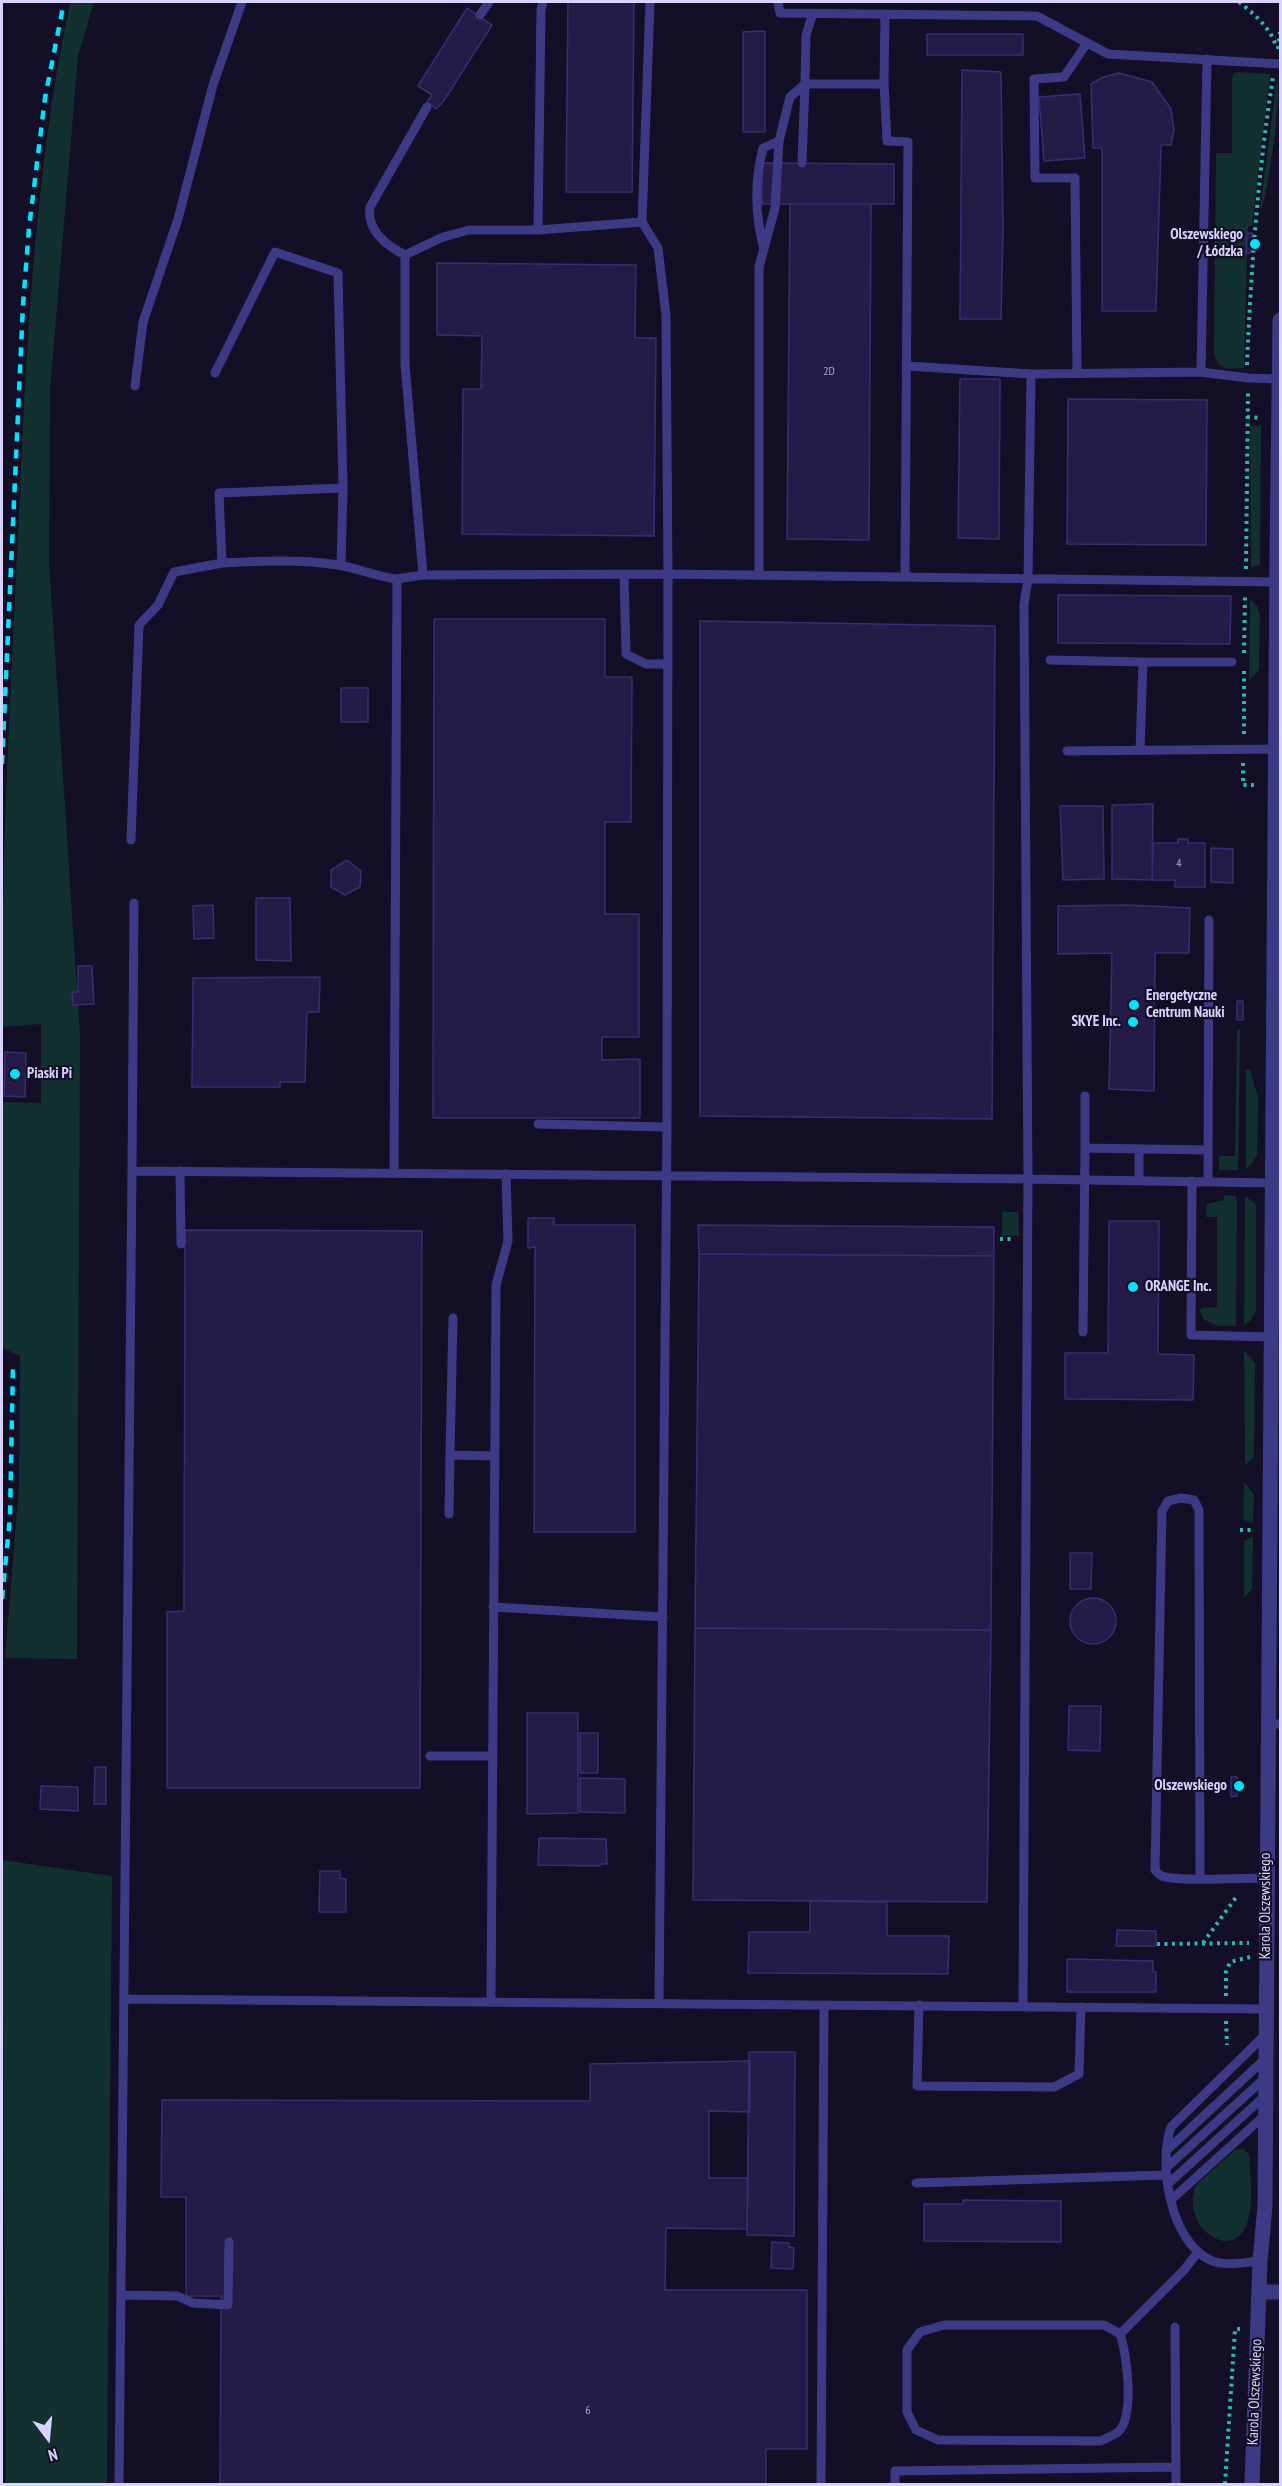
<!DOCTYPE html>
<meta charset="utf-8">
<style>
body{margin:0}
#map{position:relative;width:1282px;height:2486px;overflow:hidden;background:#130f26;font-family:"PT Sans Narrow",sans-serif}
canvas{display:block}
.frame{position:absolute;inset:0;border:3px solid #d9d4ff;pointer-events:none}
.north{position:absolute;left:18px;top:2408px;width:60px;height:60px;-webkit-text-stroke:4px #130f26;paint-order:stroke;rotate:164deg;font-size:16px;font-weight:700;line-height:24px;text-align:center;color:#d9d4ff}
.north::after{content:'';display:block;margin:auto;width:21px;height:27px;background:#d9d4ff;clip-path:polygon(50% 0,100% 100%,50% 72%,0 100%)}
</style>
<div id="map">
<canvas width="1282" height="2486"></canvas>
<div class="frame"></div>
<div class="north">N</div>
</div>
<script>
const ctx = document.querySelector('canvas').getContext('2d');
ctx.lineJoin = 'round';
function paint(path, color) {
  ctx.fillStyle = color;
  ctx.fill(path, 'evenodd');
}
function stroke(path, color, width, dash) {
  ctx.strokeStyle = color;
  ctx.lineWidth = width;
  ctx.lineCap = dash ? 'butt' : 'round';
  ctx.setLineDash(dash || []);
  ctx.stroke(path);
}
function label(font, color, halo, rows, align = 'center') {
  ctx.font = font + ' "PT Sans Narrow",sans-serif';
  ctx.lineWidth = 4.5;
  ctx.setLineDash([]);
  ctx.textBaseline = 'middle';
  ctx.strokeStyle = halo;
  ctx.fillStyle = color;
  for (const [text, x, y, turn = 0] of rows) {
    ctx.save();
    ctx.translate(x, y);
    ctx.rotate((+turn || 0) * Math.PI / 180);
    ctx.textAlign = isNaN(turn) ? turn : align;
    if (halo) ctx.strokeText(text, 0, 0);
    ctx.fillText(text, 0, 0);
    ctx.restore();
  }
}
paint(new Path2D(`
 M70,2H94L78,56L50,391L49,561L80,1036L77,1659L5,1658L19,1486L20,1356L2,1348V1102L41,1103V1024L2,1027C1,863 10,700 18,536C26,356 33,179 70,2Z
 M1238,72L1270,74L1252,226H1248L1244,368L1229,369L1219,365L1214,354L1216,153H1232V79L1234,73Z
 M1277,78C1282,95 1269,186 1262,208L1260,209Z
 M1250,426H1261L1260,564L1251,568Z
 M1250,599L1257,606L1260,614L1259,670L1249,680Z
 M1237,1030H1240L1238,1170H1219V1156H1235Z
 M1246,1070H1250L1258,1097L1257,1155L1252,1164L1246,1168Z
 M1224,1195L1236,1196L1237,1202L1236,1326H1217L1203,1319L1200,1311L1202,1308L1217,1307V1217H1206L1207,1204L1224,1200Z
 M1245,1196L1255,1203L1256,1208V1310L1251,1320L1244,1325Z
 M1002,1212H1018L1019,1236L1002,1235Z
 M1244,1350L1255,1363L1254,1457L1245,1465Z
 M1244,1482L1254,1495L1253,1523L1246,1521L1243,1518Z
 M1253,1536L1252,1589L1244,1598V1541Z
 M2,1860L112,1876L107,2484H6Z
 M1243,2149L1249,2154C1250,2174 1254,2201 1248,2220C1235,2266 1179,2228 1196,2185L1235,2150Z`), '#12302f');
const building = new Path2D(`
 M568,2H634L632,192H566Z
 M467,8L492,25L443,102L436,109L427,102L432,95L418,86Z
 M765,31V132H743V32Z
 M927,34H1023V55H927Z
 M962,70L1001,72L1003,229L1001,319H960Z
 M1119,73L1152,82L1171,109L1174,130L1171,145H1161L1156,311H1102V148H1093L1091,84L1103,77Z
 M1080,94L1085,158L1044,161L1039,97Z
 M762,163L894,164V204H762Z
 M790,204H871L869,540L787,539Z
 M1247,233H1252L1251,253H1246Z
 M437,263L636,265L635,338H656L654,536L462,534L463,389H481L482,336L437,335Z
 M960,379H1000L999,539L958,538Z
 M1068,399L1207,400L1206,545L1067,544Z
 M1058,595L1231,596L1230,644L1058,643Z
 M434,619H605V677H632L631,822H605V914H639V1037H602V1060L640,1059V1118H433Z
 M700,621L995,626L992,1119L700,1116Z
 M341,688H368V722H341Z
 M1153,804L1152,880L1112,879V805Z
 M1060,806H1103L1104,879L1063,880Z
 M1178,839H1188V843H1205V887H1175V880H1152L1153,843H1178Z
 M1211,848L1233,849V883L1211,882Z
 M347,860L361,871L360,887L345,895L331,887V870Z
 M256,898H290L291,961L256,960Z
 M213,905L214,938L194,939L193,906Z
 M1129,905L1190,908L1189,953H1155L1154,1091L1109,1089L1112,953L1058,954V906Z
 M78,966H92L94,1004L73,1005L72,992H78Z
 M320,977L319,1012H307L305,1082H280V1087H192L193,978Z
 M1237,1001H1243V1020H1237Z
 M5,1052L26,1053L25,1097L4,1096Z
 M528,1218H554V1225H635V1532H534L535,1247L528,1248Z
 M1109,1221H1159L1158,1354L1194,1355L1193,1400L1065,1399V1353H1108Z
 M698,1225L994,1227V1256L699,1254Z
 M185,1230L422,1231L420,1788H167V1612L184,1611Z
 M699,1254L994,1256L991,1630L695,1628Z
 M1070,1553H1092L1091,1589H1070Z
 M1070 1621a23 23 0 1 1 46 0a23 23 0 1 1-46 0Z
 M695,1628L991,1630L987,1902L693,1900Z
 M1069,1706H1101L1100,1751L1068,1750Z
 M527,1713H578V1813L527,1814Z
 M580,1733H598V1773H580Z
 M95,1767H106V1804H94Z
 M1231,1777H1237V1796L1231,1797Z
 M580,1778L625,1779V1813L580,1812Z
 M41,1786L78,1787V1811L40,1809Z
 M539,1838L606,1839L607,1864H600V1866L538,1865Z
 M320,1871H340V1878L346,1879V1912H319Z
 M810,1901L887,1902V1936H949L948,1974L748,1973L749,1932H810Z
 M1117,1930L1156,1931V1946H1116Z
 M1067,1959L1153,1961V1972H1156V1992H1067Z
 M749,2052H795L794,2236L747,2235Z
 M750,2061V2112L709,2111V2178H748L747,2229L666,2228L665,2290H807V2449H766V2484H220L221,2296H186V2197H161L162,2100L590,2101V2064Z
 M963,2200L1061,2201V2242L924,2241V2204H963Z
 M772,2242L789,2243V2247L794,2248L793,2269L771,2268Z`);
paint(building, '#241b47');
stroke(building, '#3b2d73', 1.5);
stroke(new Path2D(`
 M1239,2C1253,13 1272,29 1276,47
 M1278,49L1280,32
 M1247,365C1251,269 1258,173 1273,77
 M1247,417L1261,418
 M1246,569L1248,391
 M1244,653L1245,595
 M1244,734V670
 M1243,763V785H1258
 M1000,1239H1014
 M1240,1530H1252
 M1203,1943L1237,1896
 M1157,1944L1249,1943
 M1226,1996V1972L1230,1962L1250,1957
 M1226,2021L1227,2045
 M1225,2484L1235,2329H1240`), '#2fb8b0', 4, [3, 4.5]);
stroke(new Path2D(`
 M650,2L642,222L658,248L666,315L668,574L667,1127L659,2003
 M778,2L780,13L1037,16L1108,54L1280,64
 M813,13L806,35L805,84H884L887,141L908,142L905,576
 M480,15L489,2
 M884,84L885,14
 M802,163L805,84
 M538,230L541,10L543,2
 M764,250C755,213 754,184 763,148L779,141
 M405,255C387,246 366,230 370,207L427,107
 M908,366L1031,374L1201,372L1248,378L1279,379
 M1077,372L1075,178H1035L1034,79L1064,77L1087,43
 M1201,372L1207,59
 M215,373L275,252L338,273L343,488
 M135,386L143,322L178,219L213,85L242,2
 M341,565L343,488L219,493L222,563C260,561 301,559 338,565C358,568 377,577 397,579
 M624,574L626,654L646,664H668
 M423,575L405,364V255L443,237L469,230H538L642,222
 M759,575V267L775,208L779,141L790,97L805,84
 M1050,660L1143,662
 M1140,750L1143,662H1232
 M1067,751L1280,749
 M131,840L139,625L158,605L174,572L222,563
 M1085,1096V1148L1208,1150
 M538,1124L667,1127
 M132,1171L134,903
 M180,1171L181,1244
 M394,1173L397,579L423,575L668,574L1277,582
 M1139,1180V1149
 M1192,1181L1191,1335L1272,1337
 M1208,1182L1209,920
 M453,1318L450,1455L495,1456
 M1083,1332L1085,1148
 M449,1514L450,1455
 M493,1607L663,1617
 M1268,1724H1280
 M430,1756H492
 M1200,1878L1199,1510L1194,1500L1181,1498L1168,1501L1162,1511L1155,1870C1158,1873 1158,1874 1162,1876C1176,1882 1246,1878 1266,1878
 M125,1999L1266,2009
 M491,2002L496,1285L508,1241L506,1174
 M919,2005L917,2086L1054,2087L1079,2074L1081,2007
 M1023,2007L1028,1179L1024,604L1028,579L1031,374
 M1166,2151L1266,2058
 M1166,2168L1266,2077
 M916,2183L1166,2175
 M1168,2184L1266,2095
 M1171,2200L1266,2114
 M1260,2261C1245,2262 1224,2267 1210,2260C1170,2241 1158,2164 1171,2127L1266,2034
 M121,2295L177,2296L193,2303L228,2305L229,2242
 M1175,2327L1176,2484
 M1120,2334C1127,2354 1135,2417 1118,2432C1113,2436 1106,2438 1101,2441L938,2440L916,2430L907,2412V2350L920,2332L944,2325H1104L1120,2334L1184,2270L1198,2252
 M119,2484L132,1171L1028,1179L1273,1183
 M821,2484L824,2005
 M895,2484V2471L1176,2467`), '#3d3a85', 9);
stroke(new Path2D(`
 M1259,2292H1280`), '#3d3a85', 15);
stroke(new Path2D(`
 M1252,2484L1260,2261L1265,2206L1277,555L1280,320`), '#3d3a85', 15);
stroke(new Path2D(`
 M2,764L23,305L29,228L45,98L64,2
 M2,1599L10,1517L13,1364`), '#00e5ff', 4.5, [9, 8]);
for (const [x, y, r, color] of [
 [1255,244,6,"#00e5ff"],
 [1134,1005,6,"#00e5ff"],
 [1133,1022,6,"#00e5ff"],
 [15,1074,6,"#00e5ff"],
 [1133,1287,6,"#00e5ff"],
 [1239,1786,6,"#00e5ff"]
]) {
  const dot = new Path2D();
  dot.arc(x, y, r, 0, 2 * Math.PI);
  ctx.fillStyle = color;
  ctx.fill(dot);
  stroke(dot, '#130f26', 2);
}
label('12px', '#aca6d1', null, [
 ["2D",829,372],
 ["4",1179,864],
 ["6",588,2411]
]);
label('bold 15px', '#d9d4ff', '#130f26', [
 ["Olszewskiego",1243,235],
 ["/ Łódzka",1243,252],
 ["Energetyczne",1146,996,"left"],
 ["Centrum Nauki",1146,1013,"left"],
 ["SKYE Inc.",1121,1022],
 ["Piaski Pi",27,1074,"left"],
 ["ORANGE Inc.",1145,1287,"left"],
 ["Olszewskiego",1227,1786]
], 'right');
label('15px', '#d9d4ff', '#130f26', [
 ["Karola Olszewskiego",1266,1906,-90],
 ["Karola Olszewskiego",1255,2392,-88]
]);
</script>
